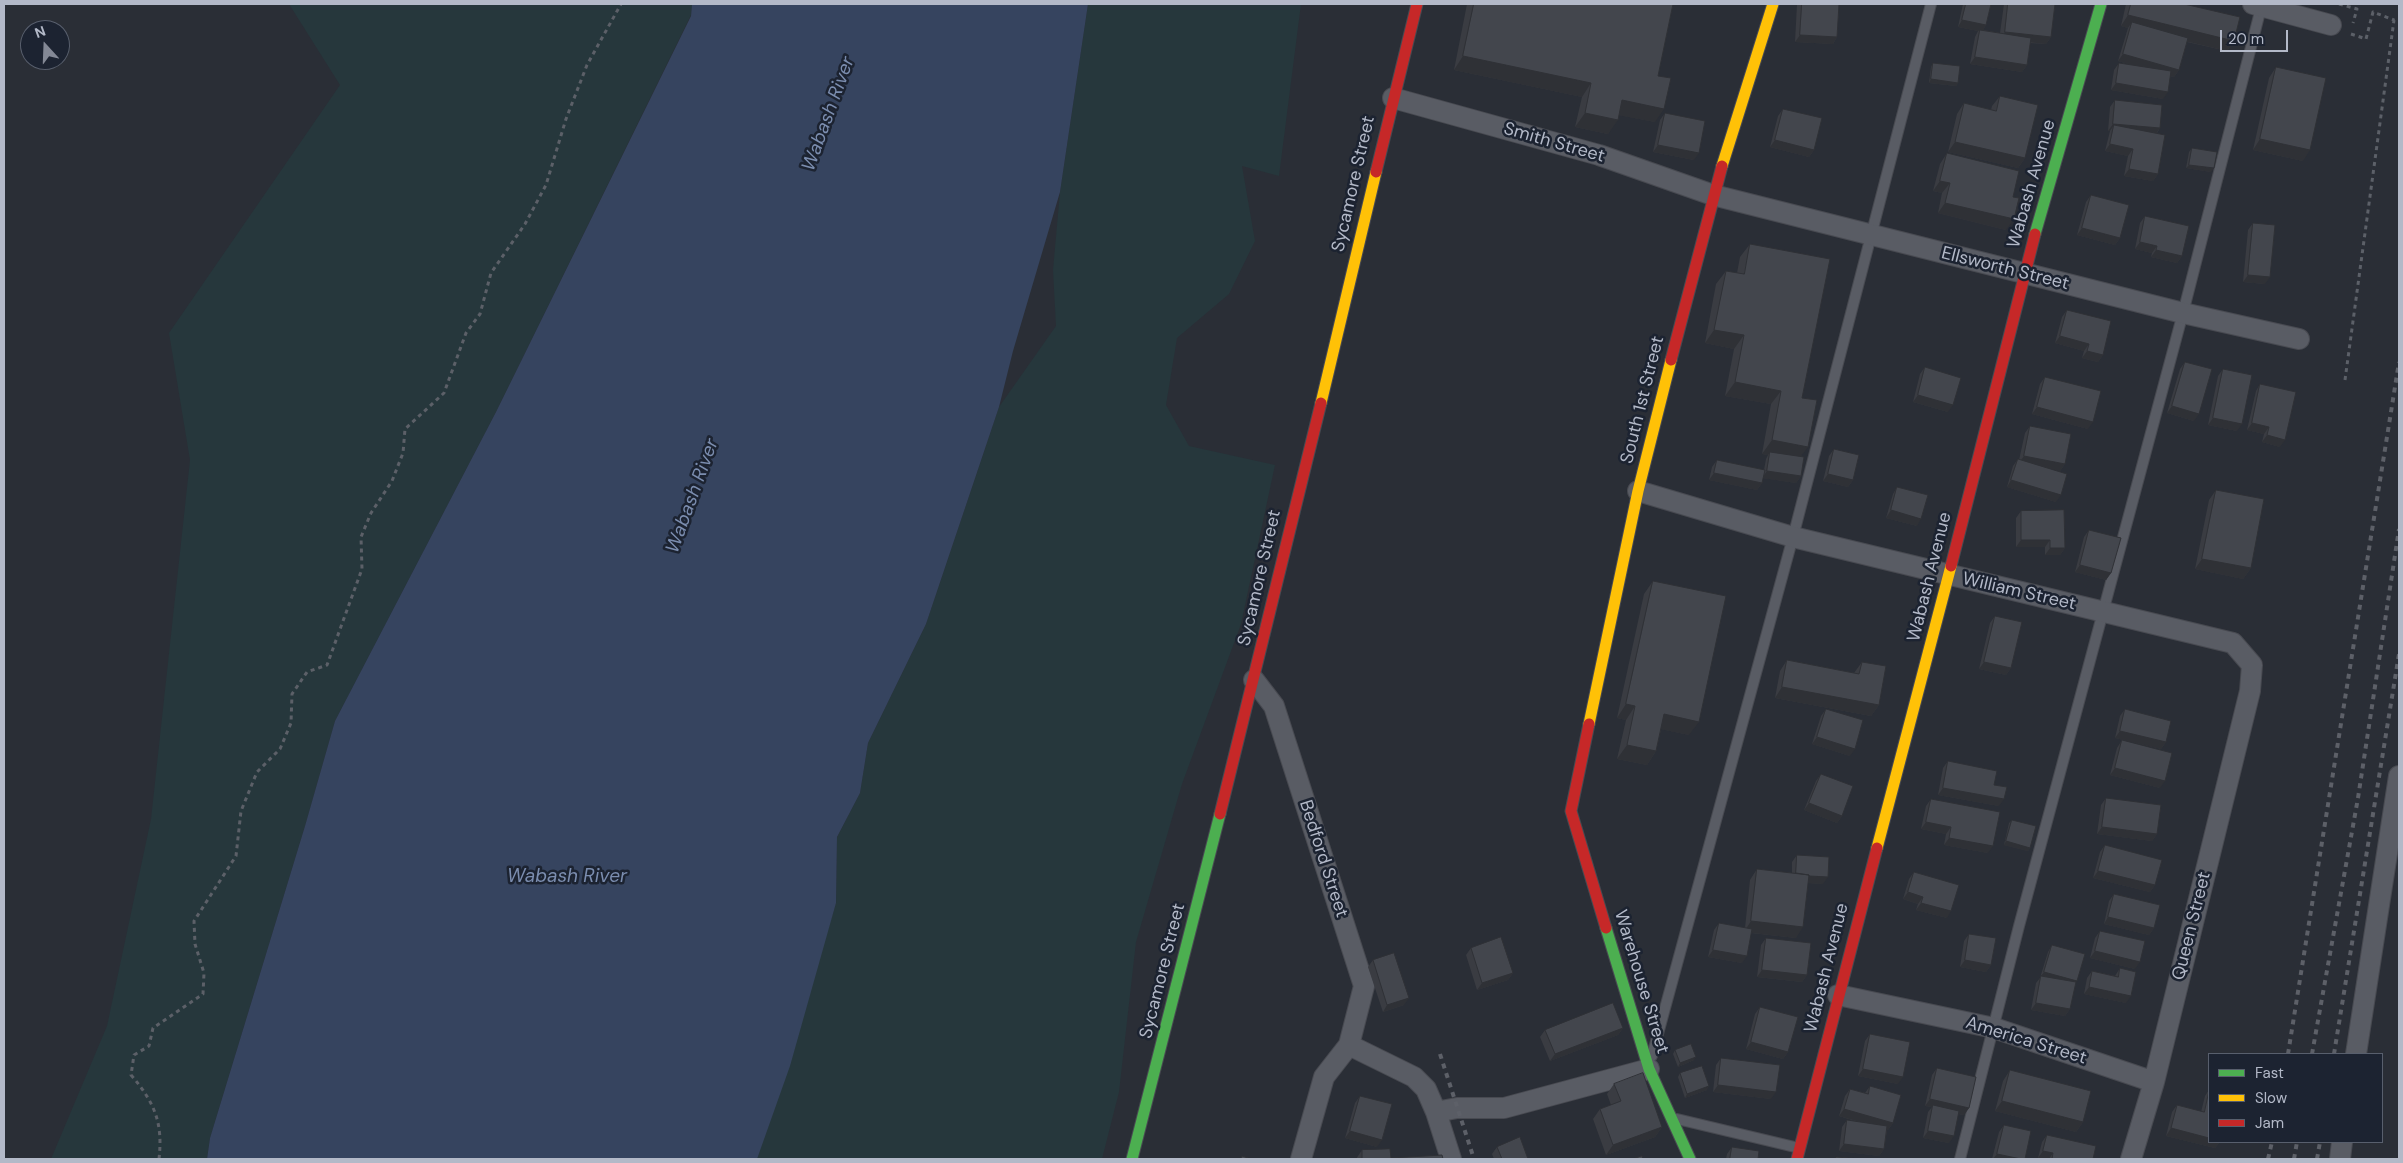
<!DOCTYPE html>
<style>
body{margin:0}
#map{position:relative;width:2403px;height:1163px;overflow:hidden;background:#2a2e36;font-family:"DM Sans",sans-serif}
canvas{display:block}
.frame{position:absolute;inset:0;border:5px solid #b3b9c8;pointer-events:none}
.legend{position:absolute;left:2208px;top:1053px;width:175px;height:90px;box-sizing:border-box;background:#1c2331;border:1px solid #585f6d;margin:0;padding:6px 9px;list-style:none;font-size:15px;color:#b3b9c8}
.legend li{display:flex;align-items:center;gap:10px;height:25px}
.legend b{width:25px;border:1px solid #585f6d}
.north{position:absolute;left:20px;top:20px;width:50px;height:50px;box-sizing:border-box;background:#1c2331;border:1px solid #585f6d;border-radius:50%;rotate:340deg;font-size:14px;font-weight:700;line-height:20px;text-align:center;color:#b3b9c8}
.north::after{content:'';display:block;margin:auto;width:18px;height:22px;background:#838895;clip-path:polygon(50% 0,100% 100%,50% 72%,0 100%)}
.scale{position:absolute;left:2220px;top:30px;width:68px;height:22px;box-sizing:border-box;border:2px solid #b3b9c8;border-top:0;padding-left:6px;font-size:15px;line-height:18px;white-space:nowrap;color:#b3b9c8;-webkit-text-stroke:4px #1c2331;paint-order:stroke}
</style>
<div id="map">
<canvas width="2403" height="1163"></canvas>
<div class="frame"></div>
<ul class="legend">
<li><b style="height:6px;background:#4caf50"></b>Fast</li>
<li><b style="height:6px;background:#ffc107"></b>Slow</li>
<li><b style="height:6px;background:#c62828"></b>Jam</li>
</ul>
<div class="north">N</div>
<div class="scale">20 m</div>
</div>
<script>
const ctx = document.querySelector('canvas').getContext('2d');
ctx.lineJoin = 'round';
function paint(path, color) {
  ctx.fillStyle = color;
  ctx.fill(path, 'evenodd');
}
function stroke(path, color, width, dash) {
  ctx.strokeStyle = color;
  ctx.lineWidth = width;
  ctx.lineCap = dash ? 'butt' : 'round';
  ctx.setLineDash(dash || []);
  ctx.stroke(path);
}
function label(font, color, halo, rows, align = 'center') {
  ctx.font = font + ' "DM Sans",sans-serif';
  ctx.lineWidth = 5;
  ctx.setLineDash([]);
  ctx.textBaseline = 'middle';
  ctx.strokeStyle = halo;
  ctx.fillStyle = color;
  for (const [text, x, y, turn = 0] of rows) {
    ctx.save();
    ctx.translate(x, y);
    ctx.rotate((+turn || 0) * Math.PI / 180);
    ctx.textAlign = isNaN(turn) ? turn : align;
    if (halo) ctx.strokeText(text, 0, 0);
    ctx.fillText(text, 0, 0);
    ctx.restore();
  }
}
paint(new Path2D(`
 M289,4H692L691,15L496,412L335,721L305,826L210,1138L207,1159H51L107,1026L151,819L190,460L169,333L340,85Z
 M1088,4H1301L1279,176L1242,166L1255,241L1229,294L1177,338L1166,405L1189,446L1275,465L1241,624L1182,784L1136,942L1119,1092L1102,1159H756L836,903L837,837L860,793L868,743L926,624L999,407L1056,326L1053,270L1060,192Z`), '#26373c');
paint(new Path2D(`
 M692,4H1088L1060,192L1013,351L999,407L926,624L868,743L860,793L837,837L836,903L790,1066L757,1159H207L210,1138L305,826L335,721L496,412L691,16Z`), '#36445f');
const lane = new Path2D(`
 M1652,1056L1793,537L1931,4
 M1677,1119L1799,1148
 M1960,1159L2019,926L2183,313L2262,4`);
const street = new Path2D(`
 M2253,4L2331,25
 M1393,98L1599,155L1713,195L2183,313L2299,339
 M1638,491L1793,537L2233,643L2252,665L2250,691L2154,1082L2131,1159
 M1254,680L1274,706L1364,986L1349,1045L1324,1077L1301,1159
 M1838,995L1994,1028L2154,1082
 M1349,1045L1414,1077L1426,1089L1436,1112L1457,1108H1504L1649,1069
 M2356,1054L2399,776
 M1436,1112L1451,1159
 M2340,1159L2342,1142`);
const fast = new Path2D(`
 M2035,234L2101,4
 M1606,928L1649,1069L1690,1159
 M1132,1159L1220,814`);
const slow = new Path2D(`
 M1722,166L1773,4
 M1321,403L1376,172
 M1589,724L1638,491L1671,360
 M1877,848L1951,566`);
const jam = new Path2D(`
 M1376,172L1417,4
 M1671,360L1722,166
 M1951,566L2035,234
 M1589,724L1571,811L1606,928
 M1220,814L1321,403
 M1797,1159L1877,848`);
stroke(lane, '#484a51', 12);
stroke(street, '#484a51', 22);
stroke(fast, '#484a51', 13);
stroke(slow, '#484a51', 13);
stroke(jam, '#484a51', 13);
stroke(new Path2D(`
 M2339,4L2357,9L2353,23
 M2351,34L2366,39L2373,12L2394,20
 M2345,380L2394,20L2399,21
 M159,1159C163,1123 155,1103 131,1075L134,1055L149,1046L153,1028L203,994L204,973L195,944L194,921L236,856L241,811L257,772L280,749L291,723L292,694L307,672L327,665L362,569L361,537L371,513L392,481L403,453L405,429L444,393L466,333L480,314L491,273L525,224L546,185L566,119L587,65L621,4`), '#5c6068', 3, [4, 4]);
stroke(lane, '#595c64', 10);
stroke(street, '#595c64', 20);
stroke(fast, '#4caf50', 11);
stroke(slow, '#ffc107', 11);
stroke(jam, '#c62828', 11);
stroke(new Path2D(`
 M1440,1054L1474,1159
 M2288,1054L2399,362
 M2312,1054L2358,798L2399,529
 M2334,1054L2399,654
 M2268,1159L2272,1142
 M2294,1159L2297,1142
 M2317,1159L2320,1142`), '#5d6068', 4, [5, 5]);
paint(new Path2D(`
 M1467,4H1673L1658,76L1655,122L1619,115L1608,134L1575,127L1582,97L1454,70Z
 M1797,4H1839L1837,37L1833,44L1795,42Z
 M1963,4H1991L1986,25L1983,30L2000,33L2004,4H2055L2051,37L2046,44L2030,43L2027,65L2022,72L1970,64L1975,37L1978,31L1958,27Z
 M2126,4H2184L2234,41L2227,51L2187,42L2179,70L2174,77L2170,76L2163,99L2111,90L2114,70L2119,63L2132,65L2118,61L2128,28L2121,26Z
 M1933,63L1958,83L1956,86L1929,83L1931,67Z
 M2276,67L2303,161L2253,150L2269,78Z
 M2000,96L2025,158L2018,168L1948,152L1957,114L1964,103L1991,110L1992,106Z
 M2115,100L2160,128L2157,133L2158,174L2153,181L2124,176L2128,156L2105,151L2110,131H2108L2110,107Z
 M1783,109L1814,150L1809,157L1770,147L1778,116Z
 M1665,113L1694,160L1653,152L1660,120Z
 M2192,148L2211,172L2186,168L2189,152Z
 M1947,153L2013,197L2006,230L1938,213L1942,193L1933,191L1940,164Z
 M2091,195L2120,238L2115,245L2077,235L2086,202Z
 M2145,216L2182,256L2177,263L2151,257L2152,253L2135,249L2140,223Z
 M2253,223L2265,284L2243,282L2248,230Z
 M1750,244L1802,398L1801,476L1796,483L1763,478L1762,483L1757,490L1709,480L1712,467L1717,460L1764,470L1766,459L1768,455L1762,454L1771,404L1725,396L1734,349L1705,343L1716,284L1726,271L1737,273L1740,257Z
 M2067,310L2103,355L2098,362L2082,358L2084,351L2055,343L2062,317Z
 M2185,362L2194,421L2167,413L2180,369Z
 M1925,367L1948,412L1913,402L1920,374Z
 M2223,369L2237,431L2208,425L2218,376Z
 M2045,377L2088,429L2032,414L2040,384Z
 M2260,384L2280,447L2262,442L2264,434L2247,430L2256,391Z
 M2030,426L2065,464L2060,471L2051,469L2056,502L2007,487L2013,466L2018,459L2019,460L2025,433Z
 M1834,449L1853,480L1848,487L1823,481L1829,456Z
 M1897,487L1917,526L1886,518L1893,494Z
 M2216,490L2251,568L2243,579L2195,569L2209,500Z
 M2021,511L2065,548L2060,555H2045V547H2016V518Z
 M2089,530L2111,573L2106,580L2075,572L2084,537Z
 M1653,581L1689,735L1661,729L1656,751L1647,765L1617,759L1626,720L1617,718L1644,594Z
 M1995,616L2011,668L2006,675L1979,669L1990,623Z
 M1787,660L1854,673L1862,662L1879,705L1871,716L1775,698L1780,671Z
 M1826,709L1850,756L1812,744L1821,716Z
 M2125,709L2166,742L2161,749L2115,738L2120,716Z
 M2122,740L2160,788L2110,775L2117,748Z
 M1948,761L1994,785L1999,806L1938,795L1943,768Z
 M1821,774L1842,816L1837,823L1804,810L1816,781Z
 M2106,798L2157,834L2152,841L2097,834L2101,805Z
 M1931,799L1988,853L1944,845L1946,834L1921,829L1926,806Z
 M2012,820L2030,848L2028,851L2004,845L2009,823Z
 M2105,845L2155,885L2150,892L2093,878L2100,852Z
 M1797,855L1823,884L1808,883L1796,938L1751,933L1742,963L1708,957L1714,930L1719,923L1745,928L1750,880L1757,869L1792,873V862Z
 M1914,872L1947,918L1916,910L1918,904L1903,899L1909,879Z
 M2114,894L2154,928L2149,935L2104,924L2109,901Z
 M2100,931L2135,969L2090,958L2095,938Z
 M1969,934L1991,965L1986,972L1960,967L1964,941Z
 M1766,938L1807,975L1802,982L1757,977L1761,945Z
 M2052,945L2070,1009L2065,1016L2031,1010L2036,983L2040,978L2048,952Z
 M1471,948L1513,973L1508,980L1477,990L1466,955Z
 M1373,960L1404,1005L1383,1012L1368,967Z
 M2120,968L2126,1003L2084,994L2087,978L2092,971L2115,976Z
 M1760,1007L1788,1052L1783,1059L1746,1049L1755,1014Z
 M1623,1028L1618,1035L1550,1061L1540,1037L1545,1030Z
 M1870,1034L1898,1084L1858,1076L1865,1041Z
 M1675,1050L1694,1060L1678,1067L1673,1054Z
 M1721,1058L1771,1099L1713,1092L1716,1065Z
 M1937,1068L1969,1108L1964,1115L1958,1114L1949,1143L1923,1138L1928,1112L1932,1107L1925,1106L1932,1075Z
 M2010,1070L2083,1122L2076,1132L1995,1111L2003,1081Z
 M1680,1073L1707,1090L1685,1098L1678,1077Z
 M1614,1084L1662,1127L1655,1137L1606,1155L1593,1119L1600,1109L1611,1105L1607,1094Z
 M1870,1086L1893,1123L1888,1130H1887L1884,1149L1879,1156L1839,1151L1842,1127L1847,1120L1858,1122L1839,1116L1845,1096L1850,1089L1865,1093Z
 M2209,1090V1142H2220L2215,1148L2166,1136L2172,1112L2177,1105L2201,1112L2205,1096Z
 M1360,1096L1377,1147L1345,1138L1355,1103Z
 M2004,1125L2025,1159H1992L1999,1132Z
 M2047,1135L2093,1159H2043L2038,1158L2042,1142Z
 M1497,1147L1528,1159H1494L1492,1154Z
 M1732,1147L1758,1159H1726L1727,1154Z
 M1362,1150L1391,1158L1443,1159H1356Z`), '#3a3c42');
paint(new Path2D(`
 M2128,15L2234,41L2227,51L2130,28L2132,22L2128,28L2121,26Z
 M1962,20L1986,25L1982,32L1980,30L1978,31L1958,27Z
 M2005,32L2051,37L2046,44L2000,39Z
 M1800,35L1837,37L1833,44L1795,42Z
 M2123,54L2179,70L2174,77L2118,61Z
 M1463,56L1591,83L1582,97L1454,70Z
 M1975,57L2027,65L2022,72L1970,64Z
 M1931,79L1958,83L1956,86L1929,83Z
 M2116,83L2168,92L2163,99L2111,90Z
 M1622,100L1664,109L1655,122L1612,114Z
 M1585,113L1618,120L1608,134L1575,127Z
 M2113,124L2160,128L2155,135L2114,125L2110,131H2108Z
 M2260,139L2310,150L2303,161L2253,150Z
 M1775,140L1814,150L1809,157L1770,147Z
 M1955,142L2025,158L2018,168L1948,152Z
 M2110,144L2133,149L2128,156L2105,151Z
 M1658,145L1699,153L1694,160L1653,152Z
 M2189,165L2214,168L2211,172L2186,168Z
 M2129,169L2158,174L2153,181L2124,176Z
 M1940,181L1950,183L1942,193L1933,191Z
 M1945,203L2014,219L2006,230L1938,213Z
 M2082,228L2120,238L2115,245L2077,235Z
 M2140,242L2157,246L2152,253L2135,249Z
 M2156,250L2182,256L2177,263L2151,257Z
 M2248,275L2270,277L2265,284L2243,282Z
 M1714,330L1744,335L1734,349L1705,343Z
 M2060,336L2089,344L2084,351L2055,343Z
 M2087,351L2103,355L2098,362L2082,358Z
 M1735,382L1781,391L1771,404L1725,396Z
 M1918,395L1953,405L1948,412L1913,402Z
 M2172,406L2199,414L2194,421L2167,413Z
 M2037,407L2093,422L2088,429L2032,414Z
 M2213,418L2242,424L2237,431L2208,425Z
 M2252,423L2269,427L2264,434L2247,430Z
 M2267,435L2285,440L2280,447L2262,442Z
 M1772,440L1808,447L1798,460L1770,452L1768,455L1762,454Z
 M2024,456L2065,464L2060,471L2019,463Z
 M1767,471L1801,476L1796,483L1762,478Z
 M1714,473L1762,483L1757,490L1709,480Z
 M1828,474L1853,480L1848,487L1823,481Z
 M2011,480L2061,495L2056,502L2007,487Z
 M1891,510L1921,519L1917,526L1886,518Z
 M2021,540H2050L2045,547H2016Z
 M2050,548H2065L2060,555H2045Z
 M2202,559L2251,568L2243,579L2195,569Z
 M2080,565L2111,573L2106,580L2075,572Z
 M1984,662L2011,668L2006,675L1979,669Z
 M1782,687L1879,705L1871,716L1775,698Z
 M1626,704L1635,706L1626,720L1617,718Z
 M1664,714L1699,722L1689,735L1655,728Z
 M2120,731L2166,742L2161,749L2115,738Z
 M1817,737L1855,749L1850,756L1812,744Z
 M1627,745L1656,751L1647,765L1617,759Z
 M2115,768L2165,781L2160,788L2110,775Z
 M1943,788L2004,799L1999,806L1938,795Z
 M1809,803L1842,816L1837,823L1804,810Z
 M1926,822L1951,827L1946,834L1921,829Z
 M2102,827L2157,834L2152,841L2097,834Z
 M1949,838L1993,846L1988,853L1944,845Z
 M2006,841L2030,848L2028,851L2004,845Z
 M2098,871L2155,885L2150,892L2093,878Z
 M1796,875L1828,877L1823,884L1791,882Z
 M1908,892L1923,897L1918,904L1903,899Z
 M1921,903L1951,911L1947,918L1916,910Z
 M2108,917L2154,928L2149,935L2104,924Z
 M1751,921L1803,927L1796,938L1744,932Z
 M1713,950L1747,956L1742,963L1708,957Z
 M2095,951L2140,962L2135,969L2090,958Z
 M1965,960L1991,965L1986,972L1960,967Z
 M1762,970L1807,975L1802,982L1757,977Z
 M2044,972L2077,981L2072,988L2041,976Z
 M1513,973L1508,980L1477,990L1482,983Z
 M2089,987L2131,996L2126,1003L2084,994Z
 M1409,998L1404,1005L1383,1012L1387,1005Z
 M2036,1003L2070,1009L2065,1016L2031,1010Z
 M1623,1028L1618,1035L1550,1061L1555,1054Z
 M1751,1042L1788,1052L1783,1059L1746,1049Z
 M1696,1057L1694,1060L1678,1067L1680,1063Z
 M1863,1069L1903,1077L1898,1084L1858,1076Z
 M1718,1085L1776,1092L1771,1099L1713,1092Z
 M1709,1086L1707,1090L1685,1098L1687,1094Z
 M1930,1099L1969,1108L1964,1115L1933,1108V1105L1932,1107L1925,1106Z
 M2002,1101L2083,1122L2076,1132L1995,1111Z
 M1844,1109L1893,1123L1888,1130L1839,1116Z
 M1662,1127L1655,1137L1606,1155L1613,1145Z
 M2171,1128L2209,1138V1142H2220L2215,1148L2166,1136Z
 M1350,1131L1382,1140L1377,1147L1345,1138Z
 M1928,1131L1954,1136L1949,1143L1923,1138Z
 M1844,1144L1884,1149L1879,1156L1839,1151Z
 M2043,1151L2053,1153L2049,1159L2038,1158Z
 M1997,1154L2021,1159H1993Z`), '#2f3136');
const building = new Path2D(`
 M1474,4H1673L1658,76L1671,78L1664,109L1622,100L1618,120L1585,113L1591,83L1463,56Z
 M1802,4H1839L1837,37L1800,35Z
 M1966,4H1991L1986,25L1962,20Z
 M2008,4H2055L2051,37L2005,32Z
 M2131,4H2184L2240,17L2234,41L2128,15Z
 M2132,22L2188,38L2179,70L2123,54Z
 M1980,30L2031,38L2027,65L1975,57Z
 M1933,63L1960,66L1958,83L1931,79Z
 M2119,63L2171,71L2168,92L2116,83Z
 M2276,67L2326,78L2310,150L2260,139Z
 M2000,96L2038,105L2025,158L1955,142L1964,103L1996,111Z
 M2115,100L2162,105L2160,128L2113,124Z
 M1783,109L1822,118L1814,150L1775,140Z
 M1665,113L1705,121L1699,153L1658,145Z
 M2114,125L2165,135L2158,174L2129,169L2133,149L2110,144Z
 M2192,148L2217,152L2214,168L2189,165Z
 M1947,153L2019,171L2013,197L2019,198L2014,219L1945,203L1950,183L1940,181Z
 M2091,195L2129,205L2120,238L2082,228Z
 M2145,216L2189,226L2182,256L2156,250L2157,246L2140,242Z
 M2253,223L2275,225L2270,277L2248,275Z
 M1750,244L1830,259L1802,398L1817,400L1808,447L1772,440L1781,391L1735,382L1744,335L1714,330L1726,271L1744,274Z
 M2067,310L2111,321L2103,355L2087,351L2089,344L2060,336Z
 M2185,362L2212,369L2199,414L2172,406Z
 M1925,367L1961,378L1953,405L1918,395Z
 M2223,369L2252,375L2242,424L2213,418Z
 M2045,377L2101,391L2093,422L2037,407Z
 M2260,384L2296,392L2285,440L2267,435L2269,427L2252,423Z
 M2030,426L2071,434L2065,464L2024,456Z
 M1834,449L1859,455L1853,480L1828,474Z
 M1770,452L1804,457L1801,476L1767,471Z
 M2018,459L2067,474L2061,495L2011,480Z
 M1717,460L1765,470L1762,483L1714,473Z
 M1897,487L1928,495L1921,519L1891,510Z
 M2216,490L2264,499L2251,568L2202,559Z
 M2064,510L2065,548H2050V540H2021V511Z
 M2089,530L2121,538L2111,573L2080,565Z
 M1653,581L1726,596L1699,722L1664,714L1656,751L1627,745L1635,706L1626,704Z
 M1995,616L2022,622L2011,668L1984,662Z
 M1787,660L1859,674L1862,662L1886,666L1879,705L1782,687Z
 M1826,709L1863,720L1855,749L1817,737Z
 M2125,709L2171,721L2166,742L2120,731Z
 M2122,740L2172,753L2165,781L2115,768Z
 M1948,761L1997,771L1994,785L2007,787L2004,799L1943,788Z
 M1821,774L1853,786L1842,816L1809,803Z
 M2106,798L2161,805L2157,834L2102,827Z
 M1931,799L2000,812L1993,846L1949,838L1951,827L1926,822Z
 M2012,820L2036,826L2030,848L2006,841Z
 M2105,845L2162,860L2155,885L2098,871Z
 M1797,855L1829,857L1828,877L1809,876V875L1796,873Z
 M1757,869L1809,875L1803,927L1751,921Z
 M1914,872L1959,885L1951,911L1921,903L1923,897L1908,892Z
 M2114,894L2160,905L2154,928L2108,917Z
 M1719,923L1752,929L1747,956L1713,950Z
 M2100,931L2145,941L2140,962L2095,951Z
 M1969,934L1996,938L1991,965L1965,960Z
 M1501,937L1513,973L1482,983L1471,948Z
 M1766,938L1811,943L1807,975L1762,970Z
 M2052,945L2085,954L2077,981L2044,972Z
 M1394,953L1409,998L1387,1005L1373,960Z
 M2120,968L2136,972L2131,996L2089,987L2092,971L2118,977Z
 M2041,976L2076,982L2070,1009L2036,1003Z
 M1613,1003L1623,1028L1555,1054L1545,1030Z
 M1760,1007L1798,1017L1788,1052L1751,1042Z
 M1870,1034L1910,1042L1903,1077L1863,1069Z
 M1691,1044L1696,1057L1680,1063L1675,1050Z
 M1721,1058L1780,1065L1776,1092L1718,1085Z
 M1702,1066L1709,1086L1687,1094L1680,1073Z
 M1937,1068L1976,1077L1969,1108L1930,1099Z
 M2010,1070L2091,1091L2083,1122L2002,1101Z
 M1643,1073L1662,1127L1613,1145L1600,1109L1621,1101L1614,1084Z
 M1870,1086L1901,1095L1893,1123L1844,1109L1850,1089L1868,1094Z
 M2209,1091V1138L2171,1128L2177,1105L2204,1112Z
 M1360,1096L1392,1104L1382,1140L1350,1131Z
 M1933,1105L1959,1111L1954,1136L1928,1131Z
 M1847,1120L1887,1126L1884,1149L1844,1144Z
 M2004,1125L2031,1131L2025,1159H2021L1997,1154Z
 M2047,1135L2096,1146L2093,1159H2052L2053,1153L2043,1151Z
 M1520,1137L1528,1159H1502L1497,1147Z
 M1732,1147L1759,1151L1758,1159H1730Z
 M1390,1149L1391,1158L1442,1155L1443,1159H1362V1150Z
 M1242,1156L1251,1159H1241Z
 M1642,1156L1643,1159H1633Z
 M1836,1157L1861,1159H1836Z`);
paint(building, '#43464d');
stroke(building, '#2f3136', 1);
label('18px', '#b3b9c8', '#1c2331', [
 ["Smith Street",1554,143,16],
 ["Sycamore Street",1354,184,-77],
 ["Wabash Avenue",2032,184,-74],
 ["Ellsworth Street",2005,269,14],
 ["South 1st Street",1643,400,-76],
 ["Wabash Avenue",1930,577,-76],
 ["Sycamore Street",1260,578,-77],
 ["William Street",2019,592,13],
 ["Bedford Street",1323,859,72],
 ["Queen Street",2192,926,-76],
 ["Wabash Avenue",1827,968,-76],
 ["Sycamore Street",1163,971,-76],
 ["Warehouse Street",1641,982,73],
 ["America Street",2026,1041,17]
]);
label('italic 19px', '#7b8daf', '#1c2331', [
 ["Wabash River",829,114,-70],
 ["Wabash River",693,496,-70],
 ["Wabash River",567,877]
]);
</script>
